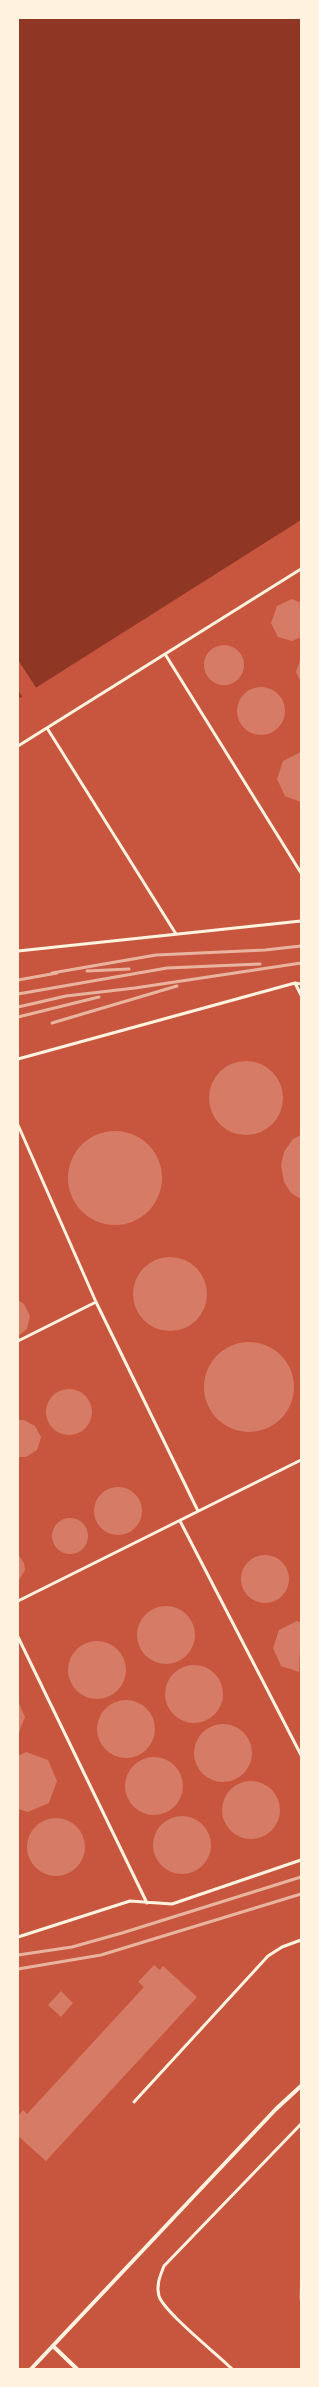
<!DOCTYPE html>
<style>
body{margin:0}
#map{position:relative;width:319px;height:2387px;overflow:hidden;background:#c8553d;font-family:Jost,sans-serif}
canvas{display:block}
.frame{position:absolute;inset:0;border:19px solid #fff3e0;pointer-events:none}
</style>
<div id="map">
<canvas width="319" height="2387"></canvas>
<div class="frame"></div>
</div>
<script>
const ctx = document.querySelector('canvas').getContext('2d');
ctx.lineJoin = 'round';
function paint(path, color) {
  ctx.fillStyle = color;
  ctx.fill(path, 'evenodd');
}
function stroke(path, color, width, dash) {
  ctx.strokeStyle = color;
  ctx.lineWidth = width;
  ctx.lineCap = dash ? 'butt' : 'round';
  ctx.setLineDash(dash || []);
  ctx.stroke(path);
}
paint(new Path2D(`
 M18,18H301V520L18,699Z`), '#8f3625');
paint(new Path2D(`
 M18,660L37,689L23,698L18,690Z`), '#c8553d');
paint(new Path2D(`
 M292,599L301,603V637L292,641L278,637L271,623L277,606Z
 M204 665a20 20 0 1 1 40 0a20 20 0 1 1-40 0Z
 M301,658V682L296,672Z
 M237 711a24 24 0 1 1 48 0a24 24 0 1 1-48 0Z
 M301,752V802L285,796L277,779L283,761Z
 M209 1098a37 37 0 1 1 74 0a37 37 0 1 1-74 0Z
 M68 1178a47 47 0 1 1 94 0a47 47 0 1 1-94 0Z
 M301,1135V1199L291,1193L284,1182L281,1165L284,1152L293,1139Z
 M133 1294a37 37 0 1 1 74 0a37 37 0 1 1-74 0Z
 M18,1300L24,1304L30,1316L27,1329L18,1336Z
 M204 1387a45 45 0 1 1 90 0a45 45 0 1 1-90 0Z
 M46 1412a23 23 0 1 1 46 0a23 23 0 1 1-46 0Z
 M18,1420H24L35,1426L41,1437L37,1450L26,1457H18Z
 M94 1511a24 24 0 1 1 48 0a24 24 0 1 1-48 0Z
 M52 1536a18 18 0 1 1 36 0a18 18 0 1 1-36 0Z
 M18,1554L24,1563L25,1570L18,1582Z
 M241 1579a24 24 0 1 1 48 0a24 24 0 1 1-48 0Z
 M137 1635a29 29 0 1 1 58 0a29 29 0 1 1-58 0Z
 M297,1621L301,1623L299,1672L281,1666L273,1648L279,1630Z
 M68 1670a29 29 0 1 1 58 0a29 29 0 1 1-58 0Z
 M165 1694a29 29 0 1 1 58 0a29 29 0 1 1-58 0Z
 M97 1729a29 29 0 1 1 58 0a29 29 0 1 1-58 0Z
 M18,1701L25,1717L18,1735Z
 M194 1753a29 29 0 1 1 58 0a29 29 0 1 1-58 0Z
 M26,1752L48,1760L57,1781L49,1803L28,1812L18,1809V1756Z
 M125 1786a29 29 0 1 1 58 0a29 29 0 1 1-58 0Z
 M222 1810a29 29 0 1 1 58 0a29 29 0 1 1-58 0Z
 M153 1845a29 29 0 1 1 58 0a29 29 0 1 1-58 0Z
 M27 1847a29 29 0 1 1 58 0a29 29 0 1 1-58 0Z
 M154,1965L160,1970L163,1966L197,1997L46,2161L18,2136V2116L23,2110L27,2114L144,1987L138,1982Z
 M61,1991L73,2003L61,2017L48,2005Z
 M300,2285H301L300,2302L299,2297Z`), '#d67c66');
stroke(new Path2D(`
 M165,654L301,873
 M47,728L176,934
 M18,746L301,569
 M18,951L301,921
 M295,983L301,995
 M18,1059L295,983L301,984
 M18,1125L96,1302L198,1511
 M18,1341L96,1302
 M180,1521L301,1755
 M18,1601L301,1460
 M18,1637L147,1903
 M18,1937L130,1901L172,1904L301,1860
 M134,2102L268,1956L282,1947L301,1940
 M232,2369C218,2355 164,2312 159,2296C156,2285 160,2276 164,2266L301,2124`), '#fff3e0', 3);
stroke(new Path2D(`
 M53,2346L77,2369
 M31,2369L276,2109L301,2086`), '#fff3e0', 4);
stroke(new Path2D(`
 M87,971L129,969
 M52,973L156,955L265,950L301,946
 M18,980L57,973
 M18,994L167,968L260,964
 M18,1007L66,996L135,988L301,963
 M18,1017L99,997
 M52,1023L177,986
 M18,1955L72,1947L122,1933L301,1877
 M18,1969L101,1955L301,1894`), '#e9b49f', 3);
</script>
